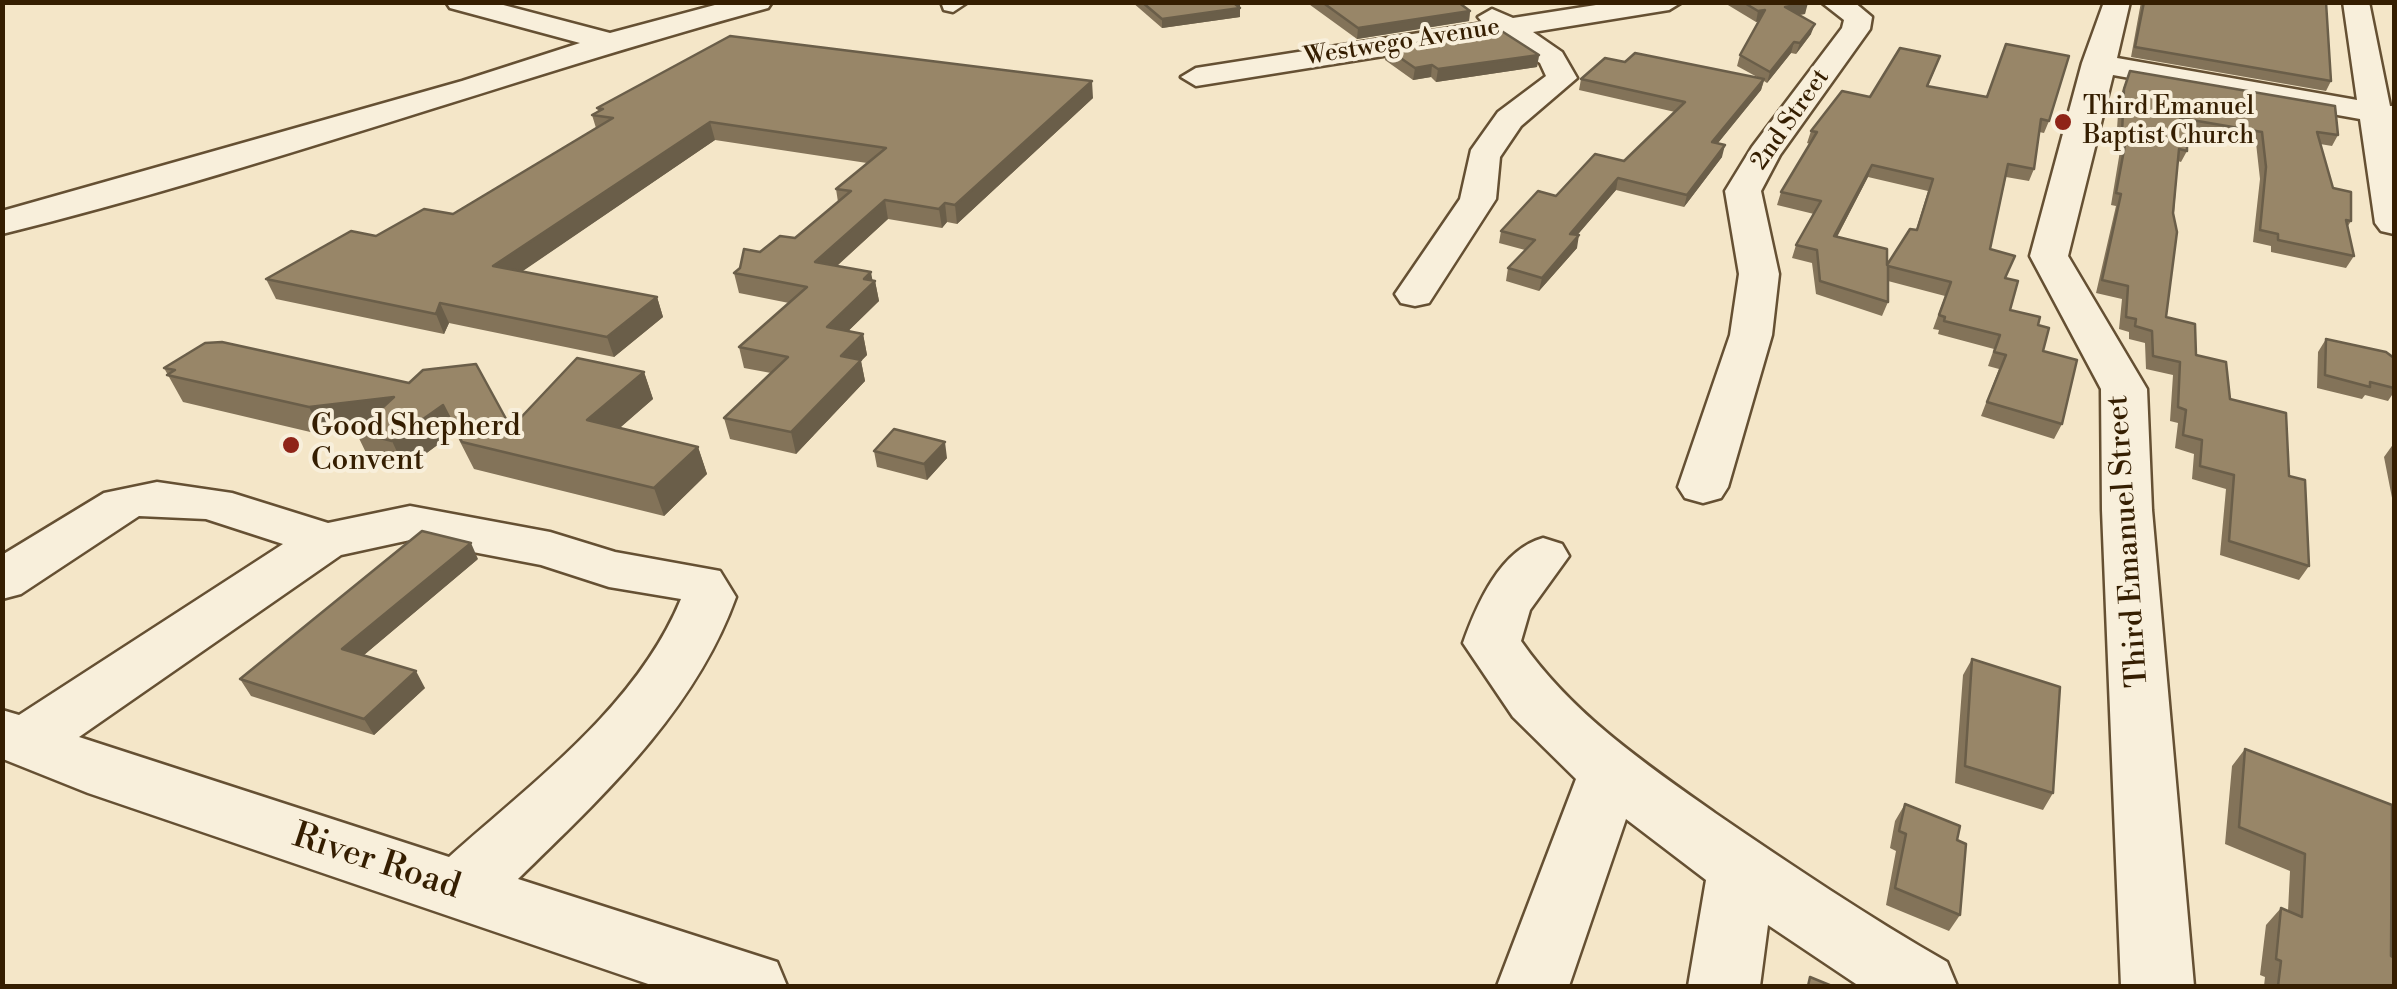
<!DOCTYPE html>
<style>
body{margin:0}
#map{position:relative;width:2397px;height:989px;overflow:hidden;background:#f4e6c8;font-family:"Libre Bodoni",serif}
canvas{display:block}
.frame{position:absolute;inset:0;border:5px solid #351e01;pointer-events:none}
</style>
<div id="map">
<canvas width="2397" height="989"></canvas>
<div class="frame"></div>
</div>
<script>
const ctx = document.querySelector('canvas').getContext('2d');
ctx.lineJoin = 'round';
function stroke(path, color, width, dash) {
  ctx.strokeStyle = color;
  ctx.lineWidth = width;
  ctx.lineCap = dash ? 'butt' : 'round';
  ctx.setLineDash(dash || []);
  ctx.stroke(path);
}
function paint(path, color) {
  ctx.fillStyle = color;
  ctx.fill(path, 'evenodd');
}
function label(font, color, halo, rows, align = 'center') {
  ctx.font = font + ' "Libre Bodoni",serif';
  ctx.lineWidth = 8;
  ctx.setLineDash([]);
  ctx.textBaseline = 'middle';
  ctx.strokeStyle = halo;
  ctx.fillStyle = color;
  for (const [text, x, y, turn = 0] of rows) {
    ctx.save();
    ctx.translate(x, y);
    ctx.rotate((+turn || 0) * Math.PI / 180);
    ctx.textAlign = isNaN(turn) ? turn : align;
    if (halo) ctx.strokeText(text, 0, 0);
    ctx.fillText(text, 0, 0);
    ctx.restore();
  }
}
const minor = new Path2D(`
 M446,2H492L610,33L726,2H772L768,8C512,78 261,170 2,234V211L462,81L580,43L450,8Z
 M941,2H968L953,12L944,10Z
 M1615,2H1682L1669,10L1533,32L1562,52L1577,78L1521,126L1500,157L1496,199L1429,303L1415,306L1401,303L1395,294L1460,199L1471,150L1498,112L1546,76L1540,63L1502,37L1196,86L1181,77L1196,68L1483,23L1478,17L1492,9L1513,18Z
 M1821,2H1854L1872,17L1870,29L1780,155L1761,191L1779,274L1772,335L1728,487L1721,498L1703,503L1685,498L1678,487L1730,335L1739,274L1725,191L1752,147L1842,28L1844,20Z
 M2104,2H2130L2117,58L2357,100L2343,2H2369L2390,106H2394V234L2381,231L2375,223L2360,119L2113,75L2068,256L2147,389L2152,510L2194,986H2121L2102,510L2101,389L2030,256L2082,63Z
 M157,482L232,493L328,523L410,506L550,532L615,552L720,571L736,597C695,711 603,796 518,879L777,962L787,986H654L88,793L3,759L2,710L19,715L283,544L206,519L139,516L21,594L2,599V555L104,493ZM410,540L541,565L609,587L681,599C637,706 533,782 449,857L79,737L341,555Z
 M1543,538L1562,544L1569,556L1530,610L1521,641C1571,713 1644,763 1715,813C1791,865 1867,916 1947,962L1957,986H1859L1768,925L1760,986H1688L1706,880L1626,819L1569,986H1497L1576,779L1513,717L1463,643C1477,604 1500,550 1543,538Z`);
stroke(minor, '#655033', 5);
paint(minor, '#f8efdb');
paint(new Path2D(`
 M1132,2H1240V17L1162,28Z
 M1306,2H1458L1470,11L1469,21L1357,39Z
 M1723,2H1806L1805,14L1799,15L1811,34L1796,54L1791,53L1767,83L1764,81L1761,90L1718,143L1722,157L1684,207L1616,190L1577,235V248L1539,291L1506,281L1508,268L1525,250L1499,243L1501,231L1556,196L1624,161L1675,112L1579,90L1581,79L1625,62L1759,78L1737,66L1740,55L1759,21L1756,22Z
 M2141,2H2326L2331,81L2326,91L2131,57Z
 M1386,48L1539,55L1537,67L1436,82L1431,77L1413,80L1385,60Z
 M1936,67L1928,86L2049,121L2044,133L2039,132L2034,169L2029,181L2006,177L1990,249L2005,278L2010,310L2038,325L2062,424L2054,439L1981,416L1999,369L1988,366L1994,349L1938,334L1939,330L1933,329L1945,296L1888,281V302L1882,316L1816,294L1812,263L1792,258L1796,245L1814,214L1777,205L1781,192L1810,144L1807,143L1811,131L1870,97ZM1868,177L1928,191L1916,230L1887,265L1837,237Z
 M2130,71L2338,135L2332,146L2320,144L2333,188L2351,221L2348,226L2354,256L2346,268L2271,252V246L2253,242L2260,179L2256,143L2187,131V151L2181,162L2178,161L2166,317L2289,476L2309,566L2299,580L2220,555L2226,489L2192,479L2194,454L2175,448L2178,423L2170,421L2173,375L2146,369L2145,343L2129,339V332L2119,329L2122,299L2096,293L2116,206L2111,205L2121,145L2116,144L2119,99Z
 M1093,98L957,224L947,222L942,228L888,219L837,266L875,281L879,301L848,331L863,334L867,355L861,361L865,381L796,454L730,439L724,418L771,373L744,368L739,347L789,303L739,293L734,273L760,252L795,238L838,202L836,189L867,163L715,140L522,271L657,297L663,317L614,357L449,323L444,334L276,299L266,279L376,236L453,214L596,128L592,115L598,111L597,108Z
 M2326,339L2394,358V392L2388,401L2365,395L2362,399L2317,388L2318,352Z
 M164,368L511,428L644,372L653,399L619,428L698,447L707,474L664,516L474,469L455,432L405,469L369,459L356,432L358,430L323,435L183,402Z
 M2394,443V508L2384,457Z
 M874,451L947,458L927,480L877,467Z
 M478,559L364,655L425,688L374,735L251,696L240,679Z
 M1972,659L2053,793L2043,810L1955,783L1963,675Z
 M2245,749L2391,956L2394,986H2264L2265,977L2260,975L2266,925L2281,908L2288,911L2290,871L2225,844L2232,766Z
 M1905,804L1957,840L1960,915L1949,931L1886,905L1896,851L1890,848L1895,821Z`), '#837359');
paint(new Path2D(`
 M1240,3V17L1162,28V19Z
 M1808,3L1805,14L1782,17L1785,7Z
 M1765,10L1762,20L1756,22L1758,11Z
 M1470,11L1469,21L1357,39L1358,28Z
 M1815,24L1811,34L1796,54L1800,43Z
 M1794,42L1791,53L1767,83L1770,72Z
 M1539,55L1537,67L1436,82L1438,69Z
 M1432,65L1431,77L1413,80L1415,68Z
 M1764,79L1761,90L1709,154L1712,142Z
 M1092,81L1093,98L957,224L955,205Z
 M710,122L715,140L501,286L493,266Z
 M1725,145L1722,157L1684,207L1687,195Z
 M1872,165L1868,177L1830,250L1834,236Z
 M1618,178L1616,190L1568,246L1570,234Z
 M885,200L888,219L819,282L815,262Z
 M945,203L947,222L942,228L939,209Z
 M1579,235L1577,248L1539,291L1542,278Z
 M871,272L873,283L875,281L879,301L831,348L827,327L864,279Z
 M657,297L663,317L614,357L607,337Z
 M440,303L449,323L444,334L436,314Z
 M863,334L867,355L861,361L865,381L796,454L791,432L841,356Z
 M644,372L653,399L597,448L587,420Z
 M394,397L407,424L323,435L309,407Z
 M443,405L455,432L405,469L392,441Z
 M945,442L947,458L927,480L924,464Z
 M698,447L707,474L664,516L654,488Z
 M471,543L478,559L352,665L342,649Z
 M416,671L425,688L374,735L364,719Z`), '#6a5e49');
const building = new Path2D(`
 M1142,2H1240V3L1235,4L1240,8L1162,19Z
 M1322,2H1458L1470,11L1358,28Z
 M1743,2H1806L1808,3L1785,7L1815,24L1800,43L1794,42L1770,72L1740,55L1765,10L1758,11Z
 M2144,2H2326L2331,81L2135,47Z
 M1500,30L1539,55L1438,69L1432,65L1415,68L1386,48Z
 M730,36L1092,81L955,205L945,203L939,209L885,200L815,262L871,272L864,279L875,281L827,327L863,334L841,356L861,360L791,432L724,418L788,357L739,347L807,287L734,273L740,268L744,249L760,252L780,236L795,238L851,191L836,189L886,148L710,122L493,266L657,297L607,337L440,303L436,314L266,279L351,231L376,236L424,209L453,214L613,118L592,115L603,109L597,108Z
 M2006,44L2069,56L2049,121L2041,119L2034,169L2008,164L1990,249L2015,256L2005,278L2018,281L2010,310L2040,317L2038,325L2049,328L2043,351L2077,360L2062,424L1987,402L2006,355L1994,352L2000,335L1944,321L1945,317L1939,315L1951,282L1888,266V302L1820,281L1817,250L1796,245L1821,201L1781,192L1817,132L1811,131L1842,91L1870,97L1900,48L1940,56L1927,86L1987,97ZM1872,165L1933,179L1917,230L1910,229L1887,265V249L1834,236Z
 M1635,53L1764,79L1712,142L1725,145L1687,195L1618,178L1570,234L1579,235L1542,278L1508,268L1535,240L1501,231L1538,191L1556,196L1595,154L1624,161L1685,102L1581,79L1605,58L1625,62Z
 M2130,71L2335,106L2338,135L2317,132L2333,188L2351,192V221L2346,220L2354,256L2278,240V234L2260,230L2266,167L2262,132L2180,118L2187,131V151L2179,149L2173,213L2177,232L2166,317L2195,324L2196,355L2226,362L2230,399L2286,413L2289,476L2305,480L2309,566L2229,541L2234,475L2200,466L2202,440L2183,435L2186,410L2178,407L2180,362L2153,356L2152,331L2135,326L2136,319L2126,317L2128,286L2102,280L2121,194L2116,193L2127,134L2122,133L2124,89Z
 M2326,339L2386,352L2394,358V388L2370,382V387L2325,375Z
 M222,342L409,383L423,370L476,364L511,428L577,358L644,372L587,420L698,447L654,488L462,442L443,405L392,441L356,432L394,397L309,407L167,375L175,370L164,368L205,343Z
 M894,429L945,442L924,464L874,451Z
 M422,531L471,543L342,649L416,671L364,719L240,679Z
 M1972,659L2060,687L2053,793L1965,766Z
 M2245,749L2392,805L2391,956L2394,958V986H2278L2281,961L2276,959L2281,908L2302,917L2305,854L2239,827Z
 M1905,804L1960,826L1957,840L1966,844L1960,915L1895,888L1906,834L1899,831Z
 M1810,977L1832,986H1808Z`);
paint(building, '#988668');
stroke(building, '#6a5e49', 2.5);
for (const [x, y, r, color] of [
 [2063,122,10,"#8f2418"],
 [291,445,10,"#8f2418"]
]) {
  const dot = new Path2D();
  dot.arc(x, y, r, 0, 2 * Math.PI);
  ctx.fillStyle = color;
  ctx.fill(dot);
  stroke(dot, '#f8efdb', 4);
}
label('25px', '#351e01', '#f8efdb', [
 ["Westwego Avenue",1402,43,-9],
 ["2nd Street",1791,120,-55]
]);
label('25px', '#351e01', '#f8efdb', [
 ["Third Emanuel",2083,108],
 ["Baptist Church",2083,137]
], 'left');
label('30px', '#351e01', '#f8efdb', [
 ["Good Shepherd",311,428],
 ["Convent",311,462]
], 'left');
label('30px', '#351e01', '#f8efdb', [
 ["Third Emanuel Street",2129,541,-94]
]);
label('35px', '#351e01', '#f8efdb', [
 ["River Road",376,863,18]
]);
</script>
